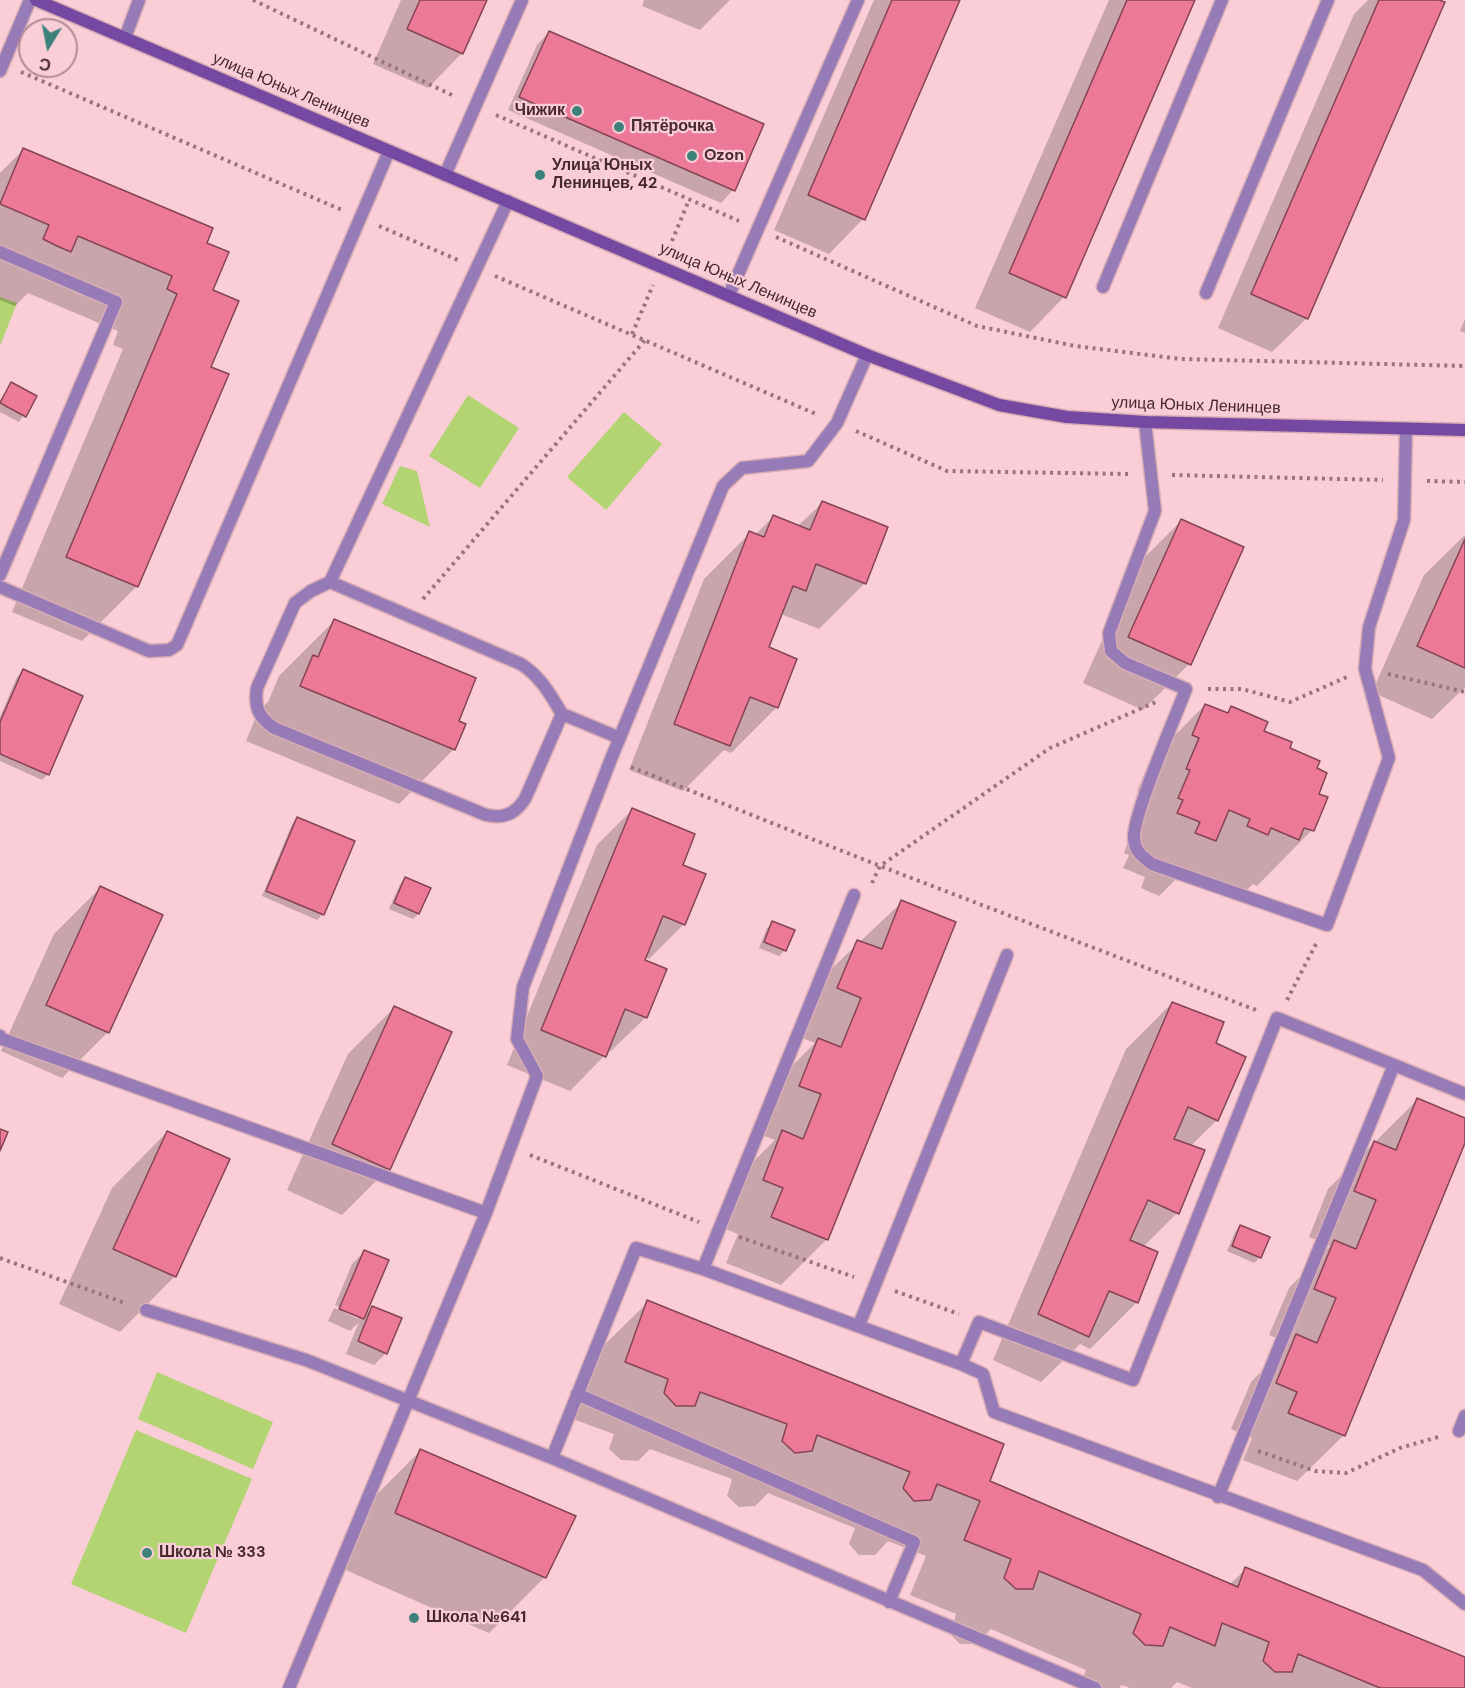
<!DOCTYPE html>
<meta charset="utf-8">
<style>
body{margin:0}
#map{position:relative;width:1465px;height:1688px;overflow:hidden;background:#fbcdd6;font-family:"DM Sans",sans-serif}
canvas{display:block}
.north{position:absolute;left:18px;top:18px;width:60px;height:60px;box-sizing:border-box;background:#fbcdd6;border:2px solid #b38b94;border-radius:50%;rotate:190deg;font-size:16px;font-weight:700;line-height:24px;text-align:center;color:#462930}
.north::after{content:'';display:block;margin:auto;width:21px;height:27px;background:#3c827a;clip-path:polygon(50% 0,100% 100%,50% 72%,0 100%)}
</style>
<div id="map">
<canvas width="1465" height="1688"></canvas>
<div class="north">С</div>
</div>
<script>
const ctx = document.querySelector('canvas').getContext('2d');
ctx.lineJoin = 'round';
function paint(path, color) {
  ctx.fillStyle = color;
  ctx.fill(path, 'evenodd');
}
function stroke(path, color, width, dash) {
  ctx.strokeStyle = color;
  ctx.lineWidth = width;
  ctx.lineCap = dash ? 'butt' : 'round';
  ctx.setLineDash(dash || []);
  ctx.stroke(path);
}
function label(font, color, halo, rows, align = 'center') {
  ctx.font = font + ' "DM Sans",sans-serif';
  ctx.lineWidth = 4.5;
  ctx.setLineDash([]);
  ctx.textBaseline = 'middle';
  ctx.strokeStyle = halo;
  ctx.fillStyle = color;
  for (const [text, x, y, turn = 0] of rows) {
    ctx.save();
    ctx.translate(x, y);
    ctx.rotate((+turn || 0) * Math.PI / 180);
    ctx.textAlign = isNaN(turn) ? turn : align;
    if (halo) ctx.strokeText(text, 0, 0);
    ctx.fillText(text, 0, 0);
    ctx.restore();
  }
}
paint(new Path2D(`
 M0,297L17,303L0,346Z
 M468,395L519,428L480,488L429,456Z
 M624,412L662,444L606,510L567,477Z
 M400,466L417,471L430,527L382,504Z
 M157,1372L273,1422L253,1469L138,1419Z
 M136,1430L252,1479L186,1633L71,1584Z`), '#b3d472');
paint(new Path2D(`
 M401,0H485L462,53L428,88L373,64Z
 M644,0H730L700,30L642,6Z
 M874,0H958L863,219L829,254L774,230Z
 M1109,0H1193L1064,297L1030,332L975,308Z
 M1368,0H1436L1307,318L1272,352L1218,328L1354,14Z
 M549,32L762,125L733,190L721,203L508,110L537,45Z
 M23,150L205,244L211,291L209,367L137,586L82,641L12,612L123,349L113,345L118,331L28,293L15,306L0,300V173Z
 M1465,319V333L1460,331Z
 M11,384L35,397L19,422L0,412V400Z
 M822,503L865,583L819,629L781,614L767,648L777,707L731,753L724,750L683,791L629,770L704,579L750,533L755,535L773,517L798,526Z
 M1181,521L1189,664L1143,710L1083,683L1135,567Z
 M1465,535V687L1432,719L1372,692L1424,575Z
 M334,621L457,722L454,749L399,804L246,741L258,712L268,702L279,676Z
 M23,671L48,774L42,780L0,761V717L17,677Z
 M1205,705L1226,714L1231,708L1315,769L1317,794L1312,830L1257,886L1253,884L1243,894L1185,870L1159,896L1141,888L1145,877L1123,868L1129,855L1124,853L1145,794L1137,791L1150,760Z
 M632,810L684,924L649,959L644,957L646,1017L611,1051L607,1050L604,1056L570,1091L507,1065L597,845Z
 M297,819L323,914L317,920L262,896L292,824Z
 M405,878L418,914L413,919L389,909L400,884Z
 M100,888L108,1032L62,1078L1,1051L54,934Z
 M902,902L827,1239L781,1285L726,1263L738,1234L718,1226L737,1178L775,1140L754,1132L772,1086L815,1043L792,1034L811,988Z
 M773,923L785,950L779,956L759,948L767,928Z
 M1172,1003L1214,1043L1217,1120L1190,1147L1177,1213L1143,1247L1156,1253L1136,1303L1090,1349L1080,1344L1041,1382L993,1360L1126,1049Z
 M394,1008L388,1169L342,1215L287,1190L348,1054Z
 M1417,1100L1465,1120V1139L1344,1435L1297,1481L1243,1460L1252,1438L1231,1429L1251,1382L1289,1343L1269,1335L1289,1288L1330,1246L1309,1237L1328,1189Z
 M167,1132L175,1276L120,1332L59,1304L112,1188Z
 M1240,1226L1260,1257L1254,1263L1227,1251L1235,1232Z
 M364,1252V1316L372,1308L386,1353L374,1365L346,1354L359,1322L350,1331L328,1321L334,1308L359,1319V1316L335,1305L352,1264Z
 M648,1302L988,1481L1229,1585L1246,1569L1465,1659V1688H1192L1177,1682L1171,1688H1130L1122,1685L1119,1688H1079L1086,1670L991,1629L976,1644H960L950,1634L956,1614L910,1595L926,1556L888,1541L875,1555H859L849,1544L855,1528L768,1493L755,1506L739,1507L727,1496L732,1479L650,1449L638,1461L621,1460L609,1449L614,1434L570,1418L592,1357Z
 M420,1451L574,1517L544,1578L489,1633L341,1568L365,1506Z`), '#0003');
const building = new Path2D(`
 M420,0H487L463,54L407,29Z
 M892,0H960L865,220L808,195Z
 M1127,0H1195L1066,298L1009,273Z
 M1379,0H1439L1445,2L1308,319L1251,294Z
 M549,31L764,124L735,191L519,97Z
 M23,148L213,228L207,243L229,252L213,290L239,301L211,367L229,374L138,587L66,557L177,294L167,289L172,276L78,236L71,252L57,246L43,239L49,225L0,204Z
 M11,382L37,396L26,417L0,403Z
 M822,501L888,527L866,584L816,564L806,591L793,586L769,647L797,659L778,708L750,697L730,746L674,724L749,531L764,537L773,515L810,530Z
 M1181,519L1244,547L1191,665L1128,637Z
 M1465,539V668L1417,646Z
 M334,619L476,678L459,721L466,724L455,750L300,686L313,655L318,657Z
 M23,669L83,696L49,775L0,754V722Z
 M1205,704L1228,713L1231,706L1268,722L1264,731L1292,742L1290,748L1320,761L1317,768L1327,773L1319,794L1328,797L1314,831L1304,828L1299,840L1271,828L1268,835L1247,826L1250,819L1229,810L1216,841L1195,833L1200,822L1177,813L1183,800L1178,798L1190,770L1186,769L1199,738L1192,735Z
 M632,808L695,834L683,865L706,874L685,925L663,916L645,960L667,969L647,1018L625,1009L606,1057L541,1030Z
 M297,817L355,841L324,915L266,891Z
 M405,877L431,888L419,914L394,903Z
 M100,886L163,915L109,1033L46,1005Z
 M901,900L956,922L828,1240L771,1217L783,1188L763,1180L782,1130L803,1139L821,1094L799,1086L818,1038L841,1047L861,998L837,988L857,940L882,949Z
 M772,921L795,930L786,951L764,942Z
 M1172,1002L1224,1022L1216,1043L1246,1057L1218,1121L1188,1107L1174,1139L1205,1150L1179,1214L1148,1200L1130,1240L1158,1252L1138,1303L1109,1291L1089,1337L1038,1314Z
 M394,1006L452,1032L390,1170L332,1144Z
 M1417,1098L1465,1118V1143L1345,1436L1288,1413L1297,1392L1276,1383L1296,1334L1317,1343L1336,1298L1314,1289L1334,1240L1356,1249L1376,1200L1354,1191L1374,1141L1396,1150Z
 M0,1129L8,1132L0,1151Z
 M167,1131L230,1159L176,1277L113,1249Z
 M1240,1225L1270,1237L1261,1258L1232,1246Z
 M364,1250L389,1260L364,1319L339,1309Z
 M647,1300L1004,1444L990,1481L1238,1587L1245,1567L1465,1657V1688H1380L1298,1654L1292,1672H1275L1263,1661L1269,1642L1222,1623L1215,1646L1170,1627L1163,1646L1145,1645L1133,1633L1141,1614L1039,1571L1033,1589H1016L1004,1578L1011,1559L964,1540L980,1501L937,1484L931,1500L914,1501L903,1488L910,1472L817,1435L812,1451L795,1453L782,1441L787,1424L700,1392L695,1406H676L664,1393L668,1379L625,1362Z
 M372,1306L402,1318L387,1354L358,1341Z
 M420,1449L576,1516L546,1578L395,1513Z`);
paint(building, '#ed7998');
stroke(building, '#844454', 1.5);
const service = new Path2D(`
 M125,38L139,0
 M0,71L30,0
 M445,175L522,0
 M508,201L330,582L311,591L295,603L257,688C254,706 258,717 274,728L486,815C504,819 515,814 525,799L562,714L620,738
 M0,252L116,302L0,575
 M1103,287L1222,0
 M1206,293L1328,0
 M729,295L858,0
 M1145,422L1155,511L1109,633L1111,651L1125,663L1186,689C1176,716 1132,816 1134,839C1135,852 1142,856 1152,864L1327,925L1389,758L1365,669L1369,627L1404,520L1406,429
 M330,582L521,664C541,677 550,694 562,714
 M0,587L149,651L169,650L177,645L389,151
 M0,1036L2,1039L486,1213
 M703,1269L854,895
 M146,1310L306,1360L552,1458L1095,1688
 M859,1325L1007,955
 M961,1364L979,1322L1133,1380L1277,1018L1394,1065
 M577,1394L914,1542L889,1602
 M1459,1431L1465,1416
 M552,1458L636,1248L703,1269L961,1364L983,1374L994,1412L1423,1570L1465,1604
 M1218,1497L1394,1065L1465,1094
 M289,1688L486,1213L537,1076L517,1039L523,987L611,759L723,486L742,468L808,461L837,423L867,355`);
const secondary = new Path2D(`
 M36,0L867,355L999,405L1067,417L1145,422L1465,430`);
stroke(service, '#d7acb5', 15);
stroke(secondary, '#d7acb5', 15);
stroke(new Path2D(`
 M253,0L456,97
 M21,72L342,210
 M496,115L739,221
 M379,226L458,260
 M776,237L977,326L1075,346L1181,359L1465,366
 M669,248L689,200
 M495,276L816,414
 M632,334L653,285
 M856,431L947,471L1128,474
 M1172,475L1383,480
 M1427,481L1465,482
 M423,599L645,340
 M1388,674L1465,692
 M1208,689H1242L1290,702L1347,677
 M631,767L880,866L1256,1010
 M872,883L880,866L1050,748L1156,702
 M1287,1000L1317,942
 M530,1155L699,1222
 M739,1237L854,1277
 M0,1258L125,1303
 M895,1291L959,1314
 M1258,1451L1315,1471L1346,1473L1400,1448L1438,1437`), '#99747c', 4, [3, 4.5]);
stroke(service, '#967bb6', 12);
stroke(secondary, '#7549a1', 12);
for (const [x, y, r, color] of [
 [577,111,6,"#3c827a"],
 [619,127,6,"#3c827a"],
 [692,156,6,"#3c827a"],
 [540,175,6,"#3c827a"],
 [147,1553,6,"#3c827a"],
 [414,1618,6,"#3c827a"]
]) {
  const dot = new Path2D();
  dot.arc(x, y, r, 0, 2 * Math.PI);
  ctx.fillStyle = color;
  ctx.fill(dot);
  stroke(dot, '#fbcdd6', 2);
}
label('16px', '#462930', '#fbcdd6', [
 ["улица Юных Ленинцев",291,91,23],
 ["улица Юных Ленинцев",738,281,23],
 ["улица Юных Ленинцев",1196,406,2]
]);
label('bold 16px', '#462930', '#fbcdd6', [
 ["Чижик",565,111,"right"],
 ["Пятёрочка",631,127],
 ["Ozon",704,156],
 ["Улица Юных",552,166],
 ["Ленинцев, 42",552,184],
 ["Школа № 333",159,1553],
 ["Школа №641",426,1618]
], 'left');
</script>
